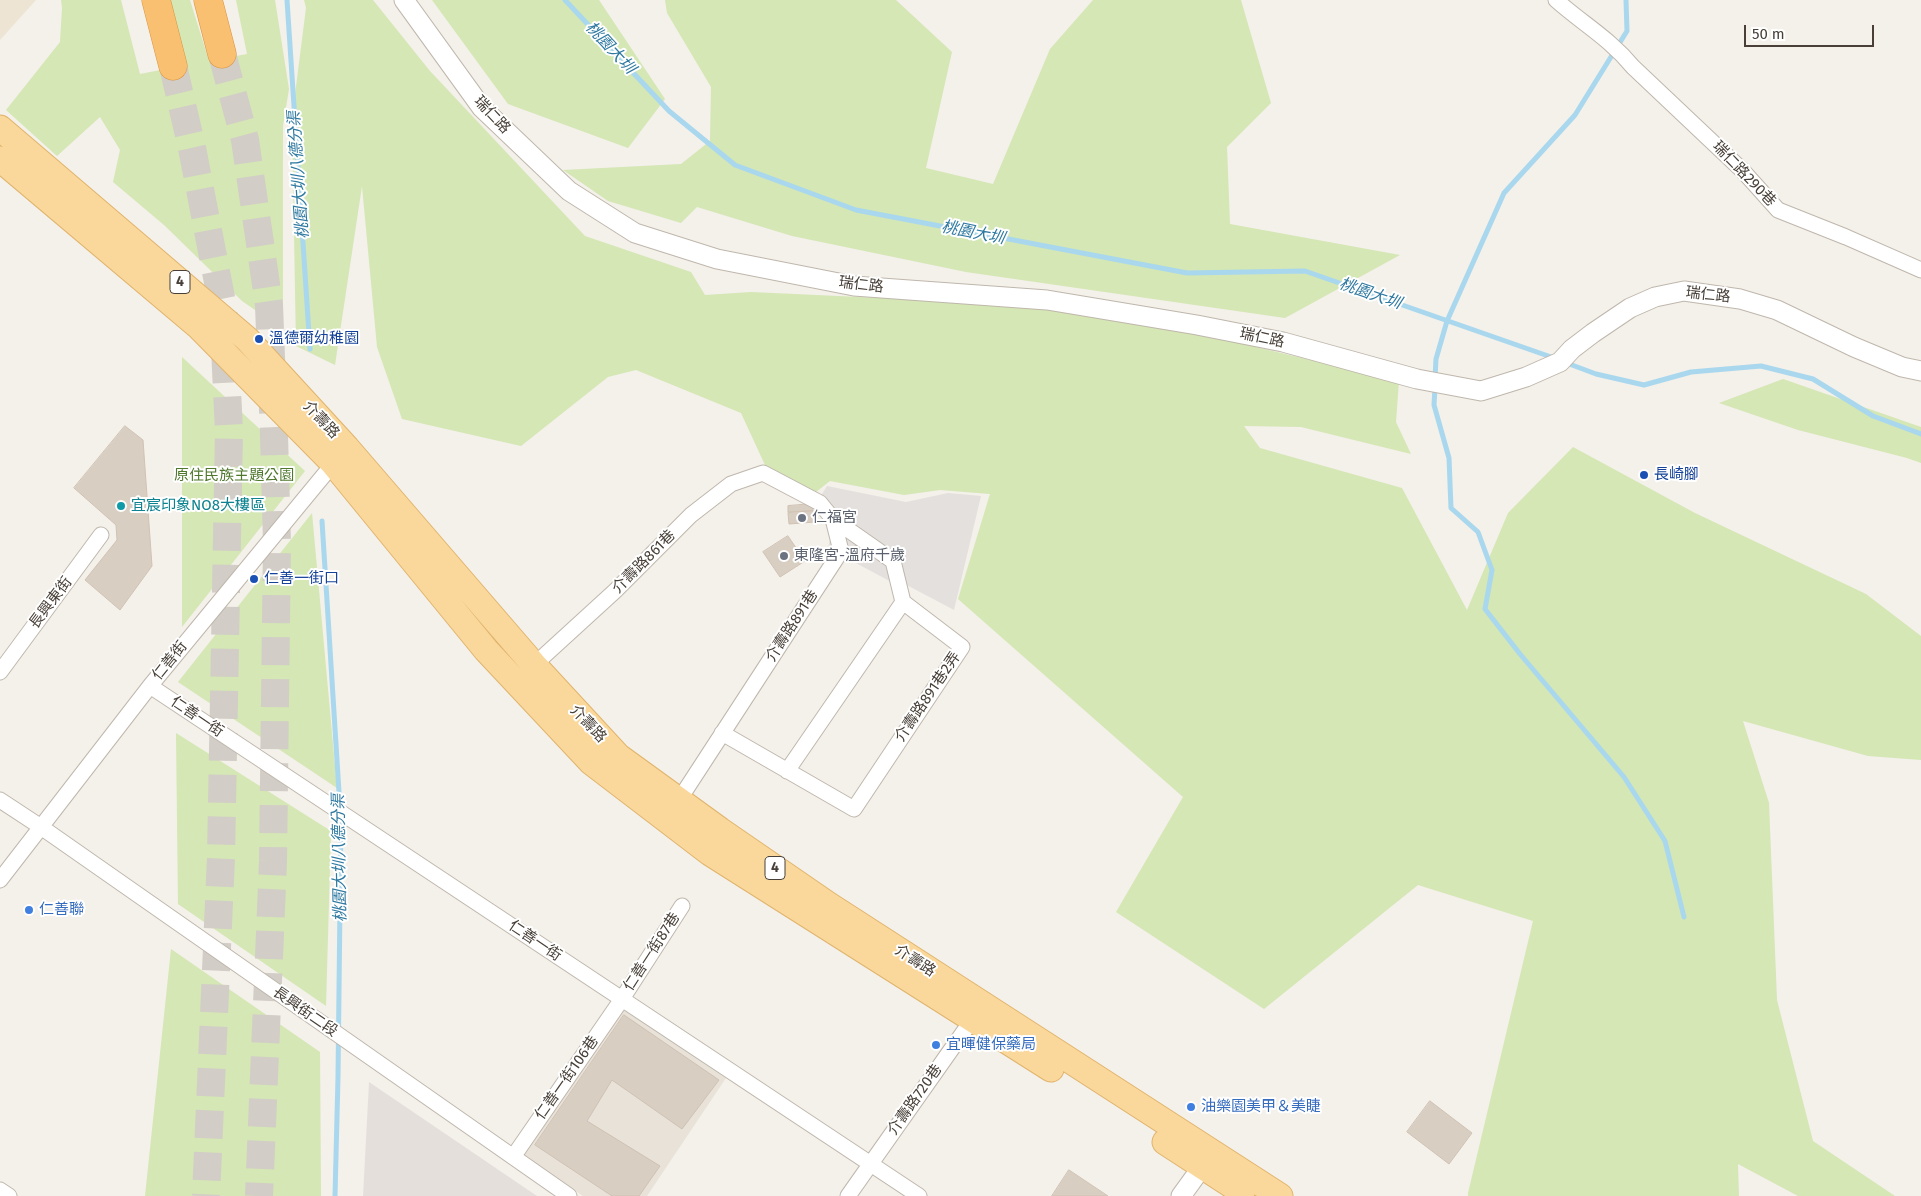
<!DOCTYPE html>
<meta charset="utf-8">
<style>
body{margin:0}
#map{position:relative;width:1921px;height:1196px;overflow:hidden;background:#f4f0ea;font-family:"Fira Sans",sans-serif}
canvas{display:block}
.scale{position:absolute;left:1744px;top:25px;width:130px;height:22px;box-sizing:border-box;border:2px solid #484038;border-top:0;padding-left:6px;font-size:15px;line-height:18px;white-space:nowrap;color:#484038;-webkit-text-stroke:4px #fff;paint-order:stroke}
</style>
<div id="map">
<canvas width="1921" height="1196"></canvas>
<div class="scale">50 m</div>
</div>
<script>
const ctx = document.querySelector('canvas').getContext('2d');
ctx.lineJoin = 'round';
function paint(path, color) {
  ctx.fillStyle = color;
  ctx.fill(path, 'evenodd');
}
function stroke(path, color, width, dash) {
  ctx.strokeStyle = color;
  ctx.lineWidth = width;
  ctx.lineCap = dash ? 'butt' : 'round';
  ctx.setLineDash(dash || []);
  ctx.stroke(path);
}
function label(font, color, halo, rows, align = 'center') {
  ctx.font = font + ' "Fira Sans","Noto Sans TC",sans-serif';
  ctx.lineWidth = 4;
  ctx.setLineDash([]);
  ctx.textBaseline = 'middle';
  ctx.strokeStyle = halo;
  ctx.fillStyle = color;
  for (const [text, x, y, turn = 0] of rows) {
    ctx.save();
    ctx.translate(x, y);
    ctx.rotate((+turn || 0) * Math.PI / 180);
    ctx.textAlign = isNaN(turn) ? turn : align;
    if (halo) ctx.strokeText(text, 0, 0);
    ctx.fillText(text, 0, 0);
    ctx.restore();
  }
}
paint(new Path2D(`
 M623,1009L726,1078L647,1196H583L523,1155Z`), '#e8e2d8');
paint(new Path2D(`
 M369,1082L537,1196H363Z`), '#e4dfdb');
paint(new Path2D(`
 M0,0H36L0,40Z`), '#ede4d4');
paint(new Path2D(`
 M61,0H121L140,74L181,66L168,0H190L209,61L247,54L236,0H275L289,89L283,126V329L242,301L164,225L113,182L120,150L100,117L57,156L6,110L60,42L62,8Z
 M304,0H373L430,71L585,236L691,272L705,295L751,292L903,299L999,304L1109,316L1222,339L1399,381L1396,422L1411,454L1301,427L1244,426L1260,448L1402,488L1467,610L1508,513L1573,447L1695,513L1866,594L1921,636V760L1868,756L1743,721L1769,803L1777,1000L1813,1141L1895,1196H1798L1738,1164L1739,1196H1468V1193L1533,921L1418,885L1264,1009L1116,912L1183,797L958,599L990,494L940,490L904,495L830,481L816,492L765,465L741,413L636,370L608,377L521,446L402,419L377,347L362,186L335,365L296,346L292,118L306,8Z
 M432,0H599L665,99L628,148L508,104Z
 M665,0H896L952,52L926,168L993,184L1050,49L1093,0H1241L1271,103L1227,147L1230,224L1400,255L1285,318L966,272L792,236L697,207L681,223L608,201L563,170L681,164L710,141L711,87L667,13Z
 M182,357L305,471L182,627Z
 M1783,379L1921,427V463L1907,458L1798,430L1719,403Z
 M312,513L337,788L178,682Z
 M176,733L331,831L326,1006L178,904Z
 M171,949L320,1052L321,1196H145Z`), '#d4e7b4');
paint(new Path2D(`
 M827,486L906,502L948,493L981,496L954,610L901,582L895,584L828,548L835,518L819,499Z`), '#e3e0de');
stroke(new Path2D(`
 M287,0L310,349
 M565,0L669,111L735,165L856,210L1187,273L1305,271L1554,358
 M1564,362L1596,374L1644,385L1691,372L1761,366L1813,379L1873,416L1921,434
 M1435,378L1436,359L1447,321L1504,193L1575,115L1627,31L1626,0
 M1435,387L1434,405L1449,458L1451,508L1478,532L1492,570L1485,609L1520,654L1624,777L1665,841L1684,917
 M322,521L340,808
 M335,1196L338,1077L341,817`), '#a9d7ee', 5);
const building = new Path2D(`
 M125,426L143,440L152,566L120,610L85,580L117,540L116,525L74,488Z
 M812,504L813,511L788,512V506Z
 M814,511L815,522L789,524L788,513Z
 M788,536L805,561L780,577L763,552Z
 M858,542L870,548L863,560L851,553Z
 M624,1015L719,1080L682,1129L612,1080L587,1121L660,1166L639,1196H612L535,1145Z
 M1430,1101L1472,1133L1449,1164L1407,1132Z
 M1069,1170L1108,1196H1052Z`);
paint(building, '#d8cec2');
stroke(building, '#d0c2b3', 1);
stroke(new Path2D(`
 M222,54L245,140L269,305L274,435L277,542L273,861L259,1196
 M173,66L192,148L223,308L229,431L221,857L206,1196`), '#d2cdc6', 28, [28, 14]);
const minor = new Path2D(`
 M1556,0C1583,24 1609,38 1633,67L1743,171L1778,210L1846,237L1921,270
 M534,665L615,591L691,515L731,484L763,473L820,503L833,519L841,551L679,800
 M0,672L101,535
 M150,686L919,1196
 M722,733L854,809L962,647L903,602L893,561L833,519
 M787,771L903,602
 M0,800L41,827L569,1196
 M0,880L150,686L338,458
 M513,1157L622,999L682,906
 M0,1190L9,1196
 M848,1196L977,1013`);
const tertiary = new Path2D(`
 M404,0L482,108L569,191L635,233L717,259L854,286L1047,300L1197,325L1283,342L1417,379L1481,391L1526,377L1560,362L1572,349L1593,333L1630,308L1655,297L1684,291L1740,299L1777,310L1854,347L1902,367L1921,371
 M1181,1196L1210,1156`);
const primary = new Path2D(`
 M0,128L247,339L347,448L534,665L618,756L720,830L829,905L1280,1196
 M0,159L199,327L333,463L486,650L591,762L710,853L1051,1069
 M1165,1142L1242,1192`);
const motorway = new Path2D(`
 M156,0L173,66
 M208,0L222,54`);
stroke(minor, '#bfb7ac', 17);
stroke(tertiary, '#bfb7ac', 21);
stroke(primary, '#e0b46c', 27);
stroke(motorway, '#d89440', 29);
stroke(minor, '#fff', 15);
stroke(tertiary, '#fff', 19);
stroke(primary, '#fad89c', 25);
stroke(motorway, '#f8c070', 28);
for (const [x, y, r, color] of [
 [259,339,5,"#1a4fb4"],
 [1644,475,5,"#1a4fb4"],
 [121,506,5,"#0f9aa8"],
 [802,518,5,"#6b7280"],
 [784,556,5,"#6b7280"],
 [254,579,5,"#1a4fb4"],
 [29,910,5,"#3f7fe0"],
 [936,1045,5,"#3f7fe0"],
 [1191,1107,5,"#3f7fe0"]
]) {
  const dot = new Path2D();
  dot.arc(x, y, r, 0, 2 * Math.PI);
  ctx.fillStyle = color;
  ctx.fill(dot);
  stroke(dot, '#fff', 2);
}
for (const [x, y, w] of [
 [180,282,20],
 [775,868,20]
]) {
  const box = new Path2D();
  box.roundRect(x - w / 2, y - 11.5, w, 23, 4);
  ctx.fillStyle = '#fff';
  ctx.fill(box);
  stroke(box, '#484038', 1);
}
label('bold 14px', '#484038', null, [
 ["4",180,282],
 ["4",775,868]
]);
label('15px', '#484038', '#fff', [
 ["瑞仁路",492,115,47],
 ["瑞仁路290巷",1744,174,46],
 ["瑞仁路",861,285,7],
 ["瑞仁路",1708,295,6],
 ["瑞仁路",1262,338,12],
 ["介壽路",321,420,47],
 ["介壽路861巷",644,562,-45],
 ["長興東街",51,603,-53],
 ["介壽路891巷",792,626,-57],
 ["仁善街",170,661,-51],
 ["介壽路891巷2弄",928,697,-56],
 ["仁善一街",197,717,34],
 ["介壽路",588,724,47],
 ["仁善一街",535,941,34],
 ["仁善一街87巷",652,952,-57],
 ["介壽路",915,961,33],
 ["長興街二段",305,1012,35],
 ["仁善一街106巷",567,1078,-55],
 ["介壽路720巷",915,1100,-55]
]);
label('15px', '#164399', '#fff', [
 ["溫德爾幼稚園",269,339],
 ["長崎腳",1654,475],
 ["仁善一街口",264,579]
], 'left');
label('15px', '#4f782d', '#fff', [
 ["原住民族主題公園",234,476]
]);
label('15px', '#0d838f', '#fff', [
 ["宜宸印象NO8大樓區",131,506]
], 'left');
label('15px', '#5b616d', '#fff', [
 ["仁福宮",812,518],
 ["東隆宮-溫府千歲",794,556]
], 'left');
label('15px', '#366cbe', '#fff', [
 ["仁善聯",39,910],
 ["宜暉健保藥局",946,1045],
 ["油樂園美甲＆美睫",1201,1107]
], 'left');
label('italic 16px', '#307aa1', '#fff', [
 ["桃園大圳",610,48,47],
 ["桃園大圳八德分渠",299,175,-94],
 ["桃園大圳",973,233,11],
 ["桃園大圳",1370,294,19],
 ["桃園大圳八德分渠",340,858,-91]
]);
</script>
